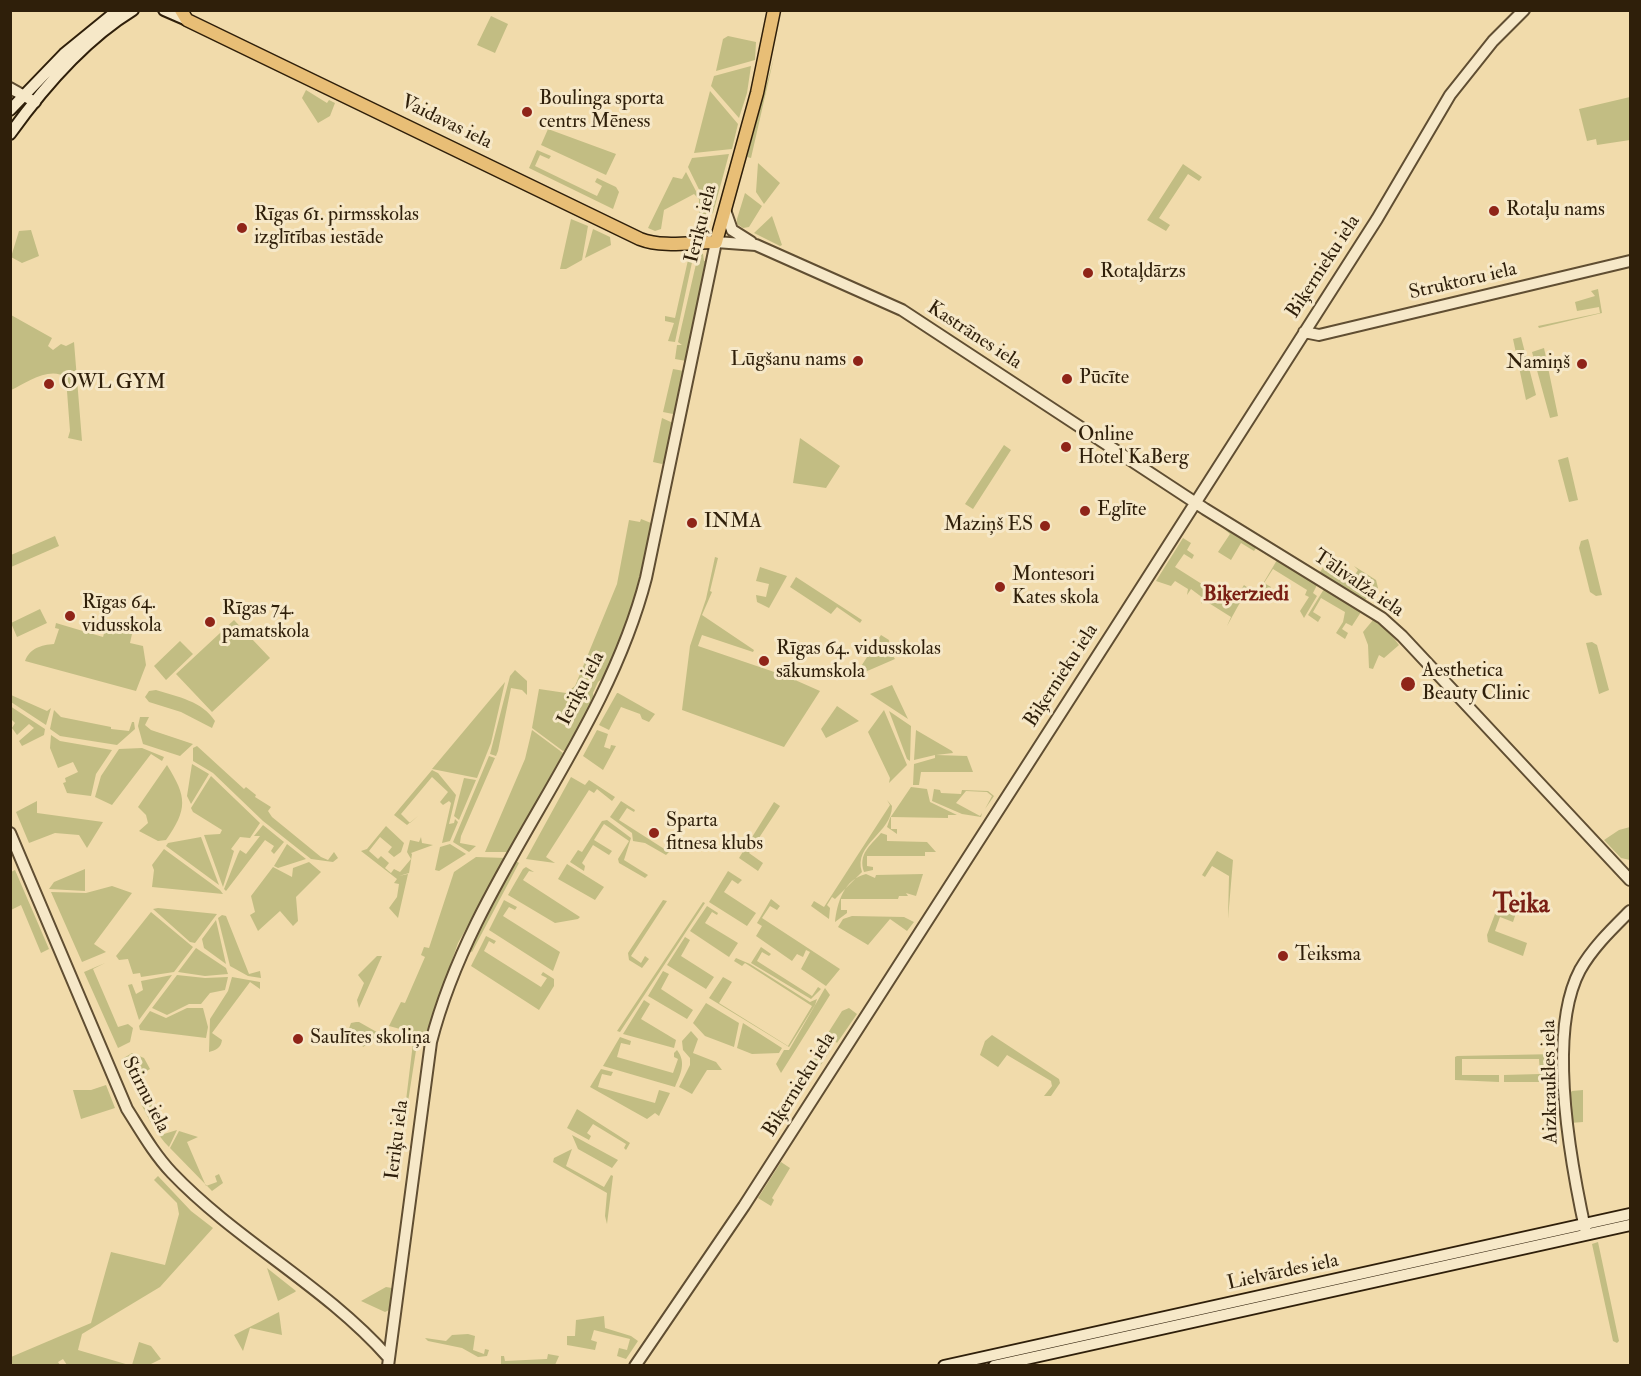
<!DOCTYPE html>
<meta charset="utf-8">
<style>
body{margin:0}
#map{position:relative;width:1641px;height:1376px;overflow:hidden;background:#f1dbab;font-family:"IM FELL Double Pica",serif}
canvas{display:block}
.frame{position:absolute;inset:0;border:12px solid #2f1f0a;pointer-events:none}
</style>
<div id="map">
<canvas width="1641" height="1376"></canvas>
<div class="frame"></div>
</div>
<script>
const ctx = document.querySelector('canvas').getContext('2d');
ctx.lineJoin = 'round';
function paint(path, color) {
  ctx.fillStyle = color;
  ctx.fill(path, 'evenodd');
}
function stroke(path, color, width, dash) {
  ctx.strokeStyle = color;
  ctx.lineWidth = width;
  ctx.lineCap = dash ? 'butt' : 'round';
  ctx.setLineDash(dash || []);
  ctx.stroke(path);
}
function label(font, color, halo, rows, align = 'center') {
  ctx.font = font + ' "IM FELL Double Pica",serif';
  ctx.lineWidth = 6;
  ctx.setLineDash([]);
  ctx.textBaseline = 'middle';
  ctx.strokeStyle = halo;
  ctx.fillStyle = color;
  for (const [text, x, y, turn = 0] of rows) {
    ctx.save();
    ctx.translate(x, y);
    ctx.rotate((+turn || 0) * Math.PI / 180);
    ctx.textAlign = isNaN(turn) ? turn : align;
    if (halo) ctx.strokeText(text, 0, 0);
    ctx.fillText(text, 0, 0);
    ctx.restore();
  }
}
paint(new Path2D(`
 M491,16L508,24L495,53L477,45Z
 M728,36L756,42L755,60L716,71L723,39Z
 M774,57L751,158L747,157Z
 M751,66L747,93L739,118L711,86L714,76Z
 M306,90L327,103L329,100L335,103L330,116L318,123L302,98Z
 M710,91L738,124L732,149L694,153Z
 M1630,97V140L1597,145L1596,139L1587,141L1579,109Z
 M548,129L616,154L606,175L541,145Z
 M537,150L551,156L549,159L540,155L535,166L597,196L602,186L595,182L597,178L616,187L619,192L613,209L529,168Z
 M729,154L713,213L711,214L688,167L692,158Z
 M758,163L780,183L764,204L756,192Z
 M1183,164L1202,177L1199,181L1188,174L1159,218L1170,225L1166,231L1147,220Z
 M686,172L708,214V227L699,231V199L694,194L664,210L661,229L655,231L648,228L673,177L682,179Z
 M745,193L762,206L749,227L743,228L737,224V219Z
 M772,216L782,245L780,246L754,233Z
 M571,219L588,226L582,260L566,269H560Z
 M593,229L610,237L611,245L585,258Z
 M31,230L39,256L22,263L11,257L19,231Z
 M690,251L694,253L675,342L668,341L674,323L665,321V316L675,318Z
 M699,251L703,254L704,261H707L686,361L675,359L677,345H682L678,342Z
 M1598,289L1602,313L1539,328L1538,326L1600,313L1599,307L1577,311L1575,302L1595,296L1591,291Z
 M11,315L52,338L48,346L53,350L61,344L66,346L74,342L82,441L68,438L70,431L66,378C51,365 26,383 11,390Z
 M1521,337L1536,395L1526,400L1513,339Z
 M1544,348L1558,416L1550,418L1532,352Z
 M673,369L684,371L675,412L673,414L663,412Z
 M662,418L673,423L665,462L662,464L653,462Z
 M800,438L840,466L826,488L793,483Z
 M1004,445L1011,450L973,509L965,504Z
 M1568,457L1578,500L1569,502L1558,460Z
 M641,519L651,523C645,554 625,667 598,682L593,693L594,699L566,750L563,751L532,728L539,689L566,693L575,686L617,584L629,520L640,522Z
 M1217,523L1256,548L1254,551L1241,543L1231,560L1218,552L1230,534Z
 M55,536L59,546L11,567V555Z
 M1183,538L1191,543L1187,550L1194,555L1192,559L1184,554L1175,567L1227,600L1231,596L1235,599L1244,585L1248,588L1227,626L1231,617L1204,600L1201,604L1203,598L1191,589L1187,595L1188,589L1175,581L1171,586L1156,581Z
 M1588,539L1589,542L1602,595L1596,596L1590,592L1579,548L1581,541Z
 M1332,554L1334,555L1327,566L1351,581L1358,570L1354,566L1376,580L1378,588L1372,596L1364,600L1320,572Z
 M715,557L718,558L710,591L712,592L702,615L754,650L753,652L702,635L698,646L786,676L820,691L784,747L682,710L690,646L706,599Z
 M1277,560L1317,585L1313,593L1317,596L1304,618L1300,611L1309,597L1305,595L1307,590L1273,569L1264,583L1271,587L1268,592L1261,587Z
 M760,567L787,576L769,608L757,602L756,595L766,597L769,584L756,581Z
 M796,577L862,620L860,623L837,607L831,614L790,587Z
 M1324,589L1361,612L1352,626L1346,623L1342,629L1348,633L1345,639L1336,633L1343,622L1345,612L1321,598L1313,612L1321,617L1318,622L1308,615Z
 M40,609L47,623L17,637L11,623Z
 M234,620L270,658L212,712L176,674Z
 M1373,620L1389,632L1399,645L1384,658L1379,655L1373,669L1369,668L1368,645L1363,632Z
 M56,623L103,637L106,627L132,634L130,643L143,646L146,665L136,691L25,661C30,648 41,645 54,644L59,629L55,628Z
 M881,635L889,640L890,651L895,659L865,672L860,668Z
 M180,641L193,654L166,680L154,666Z
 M1592,642L1597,645L1609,690L1599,694L1586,643Z
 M515,670L527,681V695L522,690L511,688L498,751L496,756L490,754L510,676Z
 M505,682L491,743L477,778L432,769Z
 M892,685L908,719L870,694Z
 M156,690C178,697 202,701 215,721L212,728L181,712L149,702L145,697L149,691Z
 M617,693H618L655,714L649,722L642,719L640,714L621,707L609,730L599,725Z
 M11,695L47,711L51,708L46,725L11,702Z
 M10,706L45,729L44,735L22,746L19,741L34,728L29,724L17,735L12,728L15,723L11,719Z
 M837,706L859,721L826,738L821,729Z
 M54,710L61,717L111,727V729L129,731L132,722H134L135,729L117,745L60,736L50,729Z
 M884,710L907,765L889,783L890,778L868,732Z
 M889,711L911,726L910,761L907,759Z
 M140,717H149L145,725L151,730L193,744L180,756L143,744L138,726Z
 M532,730L563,753L510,852H485L525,759Z
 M597,730L608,734L604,747L610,749L611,745L616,746L603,770L583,756Z
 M916,730L952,751L953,753L936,755L967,756L973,772H921L919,785H913L914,764L935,758V755L914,760Z
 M51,735L60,741L112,750L96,774L91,796L67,793L63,783L66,782L65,778L78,772L73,762L58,768L50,748Z
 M197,746L244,789L246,787L256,795L255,797L271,807L268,811L272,817L321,857L328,860L334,852L338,858L333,862L311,859L263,821L213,773L193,761V748Z
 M142,748L164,757L162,761L151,754L112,805L95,797L101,776L119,749Z
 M489,756L495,758L461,836L460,843L476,846L469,852L453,842Z
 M192,764L209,774L191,804L187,796Z
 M167,765C187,797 188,809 166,840L158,841L139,831L148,823L146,815L138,807Z
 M432,770L438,773L456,795L449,824L454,823L455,819L458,822L450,841L442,843L451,803L449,801L443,805L440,802L448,792L432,777L401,814L410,823L418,816L407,825L394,815Z
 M211,776L260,823L250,838L240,837L231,849L234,851L223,887L204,835L220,834L222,830L193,812L191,808Z
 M571,777L585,785L589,780L615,797L612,801L597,789L594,793L589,790L546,857L555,863L526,859Z
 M464,778L476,780L459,820L454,816Z
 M911,787L927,789L930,802L957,815H948V818L891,817V829H897V834L887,827L890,818Z
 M934,789L940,790L941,793L961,794L962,790L988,791L994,796L985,809L992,796L987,792L966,791L956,803L980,816L982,813L981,817L962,814L932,801Z
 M887,800L892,806C892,833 853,844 862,872L835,899L832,897L827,905L830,908L829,919L811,906L814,901L824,907L890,805Z
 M37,801V813L103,822L87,848L79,835L55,833L29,843L16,812Z
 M621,801L635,810L634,812L627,808L619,820L669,852L666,855L645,843L633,841L632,833L610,817Z
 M774,802L780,806L749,853L763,863L758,871L739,858Z
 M607,820L631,838L624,860L648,875L645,878L619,863L618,859L629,841L604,824L594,840L612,851L609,855L593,845L582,863L585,866L584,871L570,862L578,850L582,852L602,821Z
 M263,825L284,842L274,854L271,851L274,846L265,840L226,891L224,889L238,854L240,850L246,854L260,836H254Z
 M386,826L404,843L401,852L394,857L388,852L392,847L380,837L369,851L378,859L381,856L389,863L385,868L391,873L394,869L400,872L411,859L407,852L410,840L419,842L421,837L422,843L433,845L411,853L412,854L409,873L399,876L408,874L398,918L389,908L397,897L399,884L394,883L397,879L361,851L367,849Z
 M1630,827V860L1621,858L1604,840L1619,830Z
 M881,833L887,835V841L927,842L936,852H925V856H867V866L873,867V870L864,872C858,854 870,846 881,833Z
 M201,837L219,885L166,846L168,843Z
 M287,844L306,859L278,868L274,866Z
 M450,844L466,854L439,871L435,870L440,847Z
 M164,849L220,890L223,894L152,887L154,870L152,865Z
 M1217,851L1233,860L1228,919L1229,876L1212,866L1205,877L1202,875Z
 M476,857L506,858L458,943L426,1036L389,1026L401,1002L405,1003L425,957L421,955L424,947L429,948L454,872Z
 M516,861L519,863L472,952L468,950Z
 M309,862L321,872L296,897L298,921L293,926L280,911L258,931L250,915L255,912L251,896L273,867L292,877L293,868Z
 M567,864L604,887L595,900L558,879Z
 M526,867L534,872L529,871L523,880L580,917L578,919L555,923L508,895L523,869Z
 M85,869V891L49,889L54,882Z
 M15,870L49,949L41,953L21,905L11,910V872Z
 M728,871L742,880L738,884L732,880L724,892L756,913L747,926L709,902Z
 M866,874L875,878L876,875L923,874L916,896L906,893L908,896H899L898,899H841V910H847V913L835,922C837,903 844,879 866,874Z
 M112,886L132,893L94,944L106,952L82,962L51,892L86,893Z
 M771,899L780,906L777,910L770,906L762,918L840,969L826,986L801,969L810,952L806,950L803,957L797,954L792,961L756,936L762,926L757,923Z
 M504,900L517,907L515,910L509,907L503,916L560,952L553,971L489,930Z
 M663,900L667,901L631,956L641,963L645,956L649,959L642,968L629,960L628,953Z
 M703,902L705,903L620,1032L617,1031Z
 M707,906L718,913L717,915L712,912L705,923L738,943L729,957L690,931Z
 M1498,906L1516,913L1513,922L1500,917L1495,931L1527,943L1523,956L1488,942L1487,935Z
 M158,908L217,914L195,943L190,942L153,909Z
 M151,912L193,947L174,972L141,977L140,973L133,974L128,959L119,960L116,956Z
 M222,915L226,916L249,974L260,971L261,978L248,976L230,966L218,918Z
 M852,916L904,917L914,922L907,931L890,919L868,945L838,927L843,919Z
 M216,920L226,964L204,948L202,939Z
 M486,936L496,941L494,944L489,941L484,951L541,987L547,978L541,975L543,972L554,979V986L539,1010L471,966Z
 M685,937L690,940L681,956L714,977L706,989L667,965Z
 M761,947L771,954L769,956L762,952L757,961L812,996L818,987L821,989L811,999L751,963Z
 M196,948L226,968L228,974L205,976L178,972Z
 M377,956H382L359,1008L357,1000L364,983L358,975Z
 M736,958L750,964L810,1002L817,999L815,1005L789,1047L709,998L723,977L732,982L719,1003L788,1046L812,1006L745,963L742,966L734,961Z
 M105,963L93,969L118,1027L128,1024L133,1028L130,1042L118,1048L84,972Z
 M663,971L669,974L661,989L693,1010L687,1019L648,996Z
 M172,975L139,1020L128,985L132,984L136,994L143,990L141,981Z
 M177,975L205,978L228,977L225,990L210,993L201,1004H189L167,1015L152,1008Z
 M232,977L260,982V989L250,982L212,1033L222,1040C221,1048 216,1050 209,1052L210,1019L228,991Z
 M825,988L830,995L781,1073L776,1064L784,1050H789Z
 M644,1000L650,1004L641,1019L676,1040L674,1048L623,1034Z
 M706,1003L739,1023L734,1047L705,1036L693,1023Z
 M187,1008H203L208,1027L206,1038L140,1030L139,1026L150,1011L166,1018Z
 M849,1008L857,1014L837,1043L828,1033L842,1011Z
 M356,1022H359L382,1035L363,1047L357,1035L344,1042L351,1023Z
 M743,1023L782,1048L779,1053L752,1054L737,1048Z
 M691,1031L698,1039L693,1053L716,1062L722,1070H707L692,1094L679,1087L690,1065V1058L683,1050L682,1041Z
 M992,1035L1059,1079L1060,1083L1051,1096H1044L1052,1086L1051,1081L1007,1055L998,1067L980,1055L985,1041Z
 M620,1037L631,1041L630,1045L621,1043L617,1057L673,1073L678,1059L674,1057V1053L677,1050C687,1063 680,1075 675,1087L603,1066Z
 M413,1043L417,1044L398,1166Z
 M830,1051L806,1087L798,1082L814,1057Z
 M132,1053L144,1058L150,1069L140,1075L164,1134L177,1130L169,1147C146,1123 135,1088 122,1059Z
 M1558,1054V1082H1504V1075L1540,1074L1539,1059H1462V1075H1499V1082L1455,1080V1057L1457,1056Z
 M601,1069L613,1072L611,1076L602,1074L598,1087L655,1103L659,1090L670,1093L659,1116L655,1113L647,1119L590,1087Z
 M106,1085L115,1108L81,1119L73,1090H91Z
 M1583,1090V1122L1570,1123L1569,1094L1572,1091Z
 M577,1109L630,1143L626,1150L624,1148L626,1144L593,1124L587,1133L591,1136L589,1140L567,1128Z
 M179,1131L198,1137L187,1142L206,1186L217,1182L215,1176L219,1174L223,1183L212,1191L170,1148Z
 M572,1135L618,1160L612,1168L578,1149Z
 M572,1149L566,1166L604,1187L611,1175L613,1176L607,1224L605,1216L607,1193L553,1162L554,1158Z
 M781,1162L790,1168L772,1198L774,1200L771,1206L758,1198Z
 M158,1176L191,1211L213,1228L160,1287L82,1334L78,1350L129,1365H67L63,1359L58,1362L60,1365H11V1357L91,1323L111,1252L165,1265L179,1214L177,1203L154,1180Z
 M1598,1242L1619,1341L1617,1343L1613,1341L1592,1244Z
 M267,1268L296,1291L295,1292L278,1301Z
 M386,1287L392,1288L389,1310L385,1312L361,1301Z
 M279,1312L282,1335L250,1328L243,1351L234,1335Z
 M604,1316L605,1328L631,1336L638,1341L626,1359L617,1356L619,1348L627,1350L630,1339L594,1330L591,1340L597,1342L595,1350L567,1345V1336H575L576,1320Z
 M468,1334L475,1336L473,1350L484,1354L485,1349L489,1350L487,1356L478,1357L462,1348L428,1341L425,1338L446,1341L452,1335Z
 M139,1342L151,1346L161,1359L149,1365H132Z
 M548,1354L559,1356L555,1365H501V1356H504L505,1361L547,1359Z`), '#c2bd83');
const tertiary = new Path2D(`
 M10,88L35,102
 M725,210L732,230L751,242
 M1304,332L1319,335L1630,261
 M10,833L127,1109C141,1131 154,1154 172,1173C237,1241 325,1286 388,1357
 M1586,1233C1571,1165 1546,1034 1580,970C1593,947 1612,929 1630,911
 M388,1366L431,1042C474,875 603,745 646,578L716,242L756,245L902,310L1205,509L1382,618L1402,636L1630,880
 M635,1366L744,1206L1116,627L1377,219L1450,95L1493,41L1524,10`);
const secondary = new Path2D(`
 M164,10L187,20
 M10,110L64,54L118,10
 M10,134C43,88 84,40 133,10
 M944,1366L1630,1214
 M994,1366L1630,1225`);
const primary = new Path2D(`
 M181,10L187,20L640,239C663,248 692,242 716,242L757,93L774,10`);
stroke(tertiary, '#604e32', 14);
stroke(secondary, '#2f1f0a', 14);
stroke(primary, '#2f1f0a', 15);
stroke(tertiary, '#f6e8c8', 10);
stroke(secondary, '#f6e8c8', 10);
stroke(primary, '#e8be76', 12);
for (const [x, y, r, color] of [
 [527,112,6,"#8f2418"],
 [1494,211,6,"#8f2418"],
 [242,228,6,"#8f2418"],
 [1088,273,6,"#8f2418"],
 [858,361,6,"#8f2418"],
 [1582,364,6,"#8f2418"],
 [1067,379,6,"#8f2418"],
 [49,384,6,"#8f2418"],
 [1066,447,6,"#8f2418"],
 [1085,511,6,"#8f2418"],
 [692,523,6,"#8f2418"],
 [1045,526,6,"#8f2418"],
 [1000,587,6,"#8f2418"],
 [70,616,6,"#8f2418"],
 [210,622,6,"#8f2418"],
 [764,661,6,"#8f2418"],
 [1408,684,8,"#8f2418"],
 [654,833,6,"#8f2418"],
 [1283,956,6,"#8f2418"],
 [298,1039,6,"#8f2418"]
]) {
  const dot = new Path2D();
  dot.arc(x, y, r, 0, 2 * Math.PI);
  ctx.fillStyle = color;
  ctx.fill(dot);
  stroke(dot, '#f6e8c8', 2);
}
label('20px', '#2f1f0a', '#f6e8c8', [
 ["Boulinga sporta",539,100],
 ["centrs Mēness",539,123],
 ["Rotaļu nams",1506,211],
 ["Rīgas 61. pirmsskolas",254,216],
 ["izglītības iestāde",254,239],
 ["Rotaļdārzs",1100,273],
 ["Lūgšanu nams",846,361,"right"],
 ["Namiņš",1570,364,"right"],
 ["Pūcīte",1079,379],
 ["OWL GYM",61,384],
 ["Online",1078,436],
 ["Hotel KaBerg",1078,459],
 ["Eglīte",1097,511],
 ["INMA",704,523],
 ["Maziņš ES",1033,526,"right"],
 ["Montesori",1012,576],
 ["Kates skola",1012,599],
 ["Rīgas 64.",82,604],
 ["vidusskola",82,627],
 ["Rīgas 74.",222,610],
 ["pamatskola",222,633],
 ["Rīgas 64. vidusskolas",776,650],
 ["sākumskola",776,673],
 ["Aesthetica",1422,672],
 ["Beauty Clinic",1422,695],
 ["Sparta",666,822],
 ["fitnesa klubs",666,845],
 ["Teiksma",1295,956],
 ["Saulītes skoliņa",310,1039]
], 'left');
label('20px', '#2f1f0a', '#f6e8c8', [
 ["Vaidavas iela",446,123,26],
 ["Ieriķu iela",702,224,-76],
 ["Biķernieku iela",1324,267,-57],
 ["Struktoru iela",1463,282,-13],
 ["Kastrānes iela",974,336,33],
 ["Tālivalža iela",1358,584,34],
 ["Biķernieku iela",1062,676,-57],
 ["Ieriķu iela",582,689,-63],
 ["Aizkraukles iela",1551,1082,-91],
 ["Biķernieku iela",800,1085,-58],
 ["Stirnu iela",145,1095,63],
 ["Ieriķu iela",398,1140,-83],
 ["Lielvārdes iela",1283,1273,-12]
]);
label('bold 21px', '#7a1f14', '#f6e8c8', [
 ["Biķerziedi",1246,595]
]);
label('bold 26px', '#7a1f14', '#f6e8c8', [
 ["Teika",1521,906]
]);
</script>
